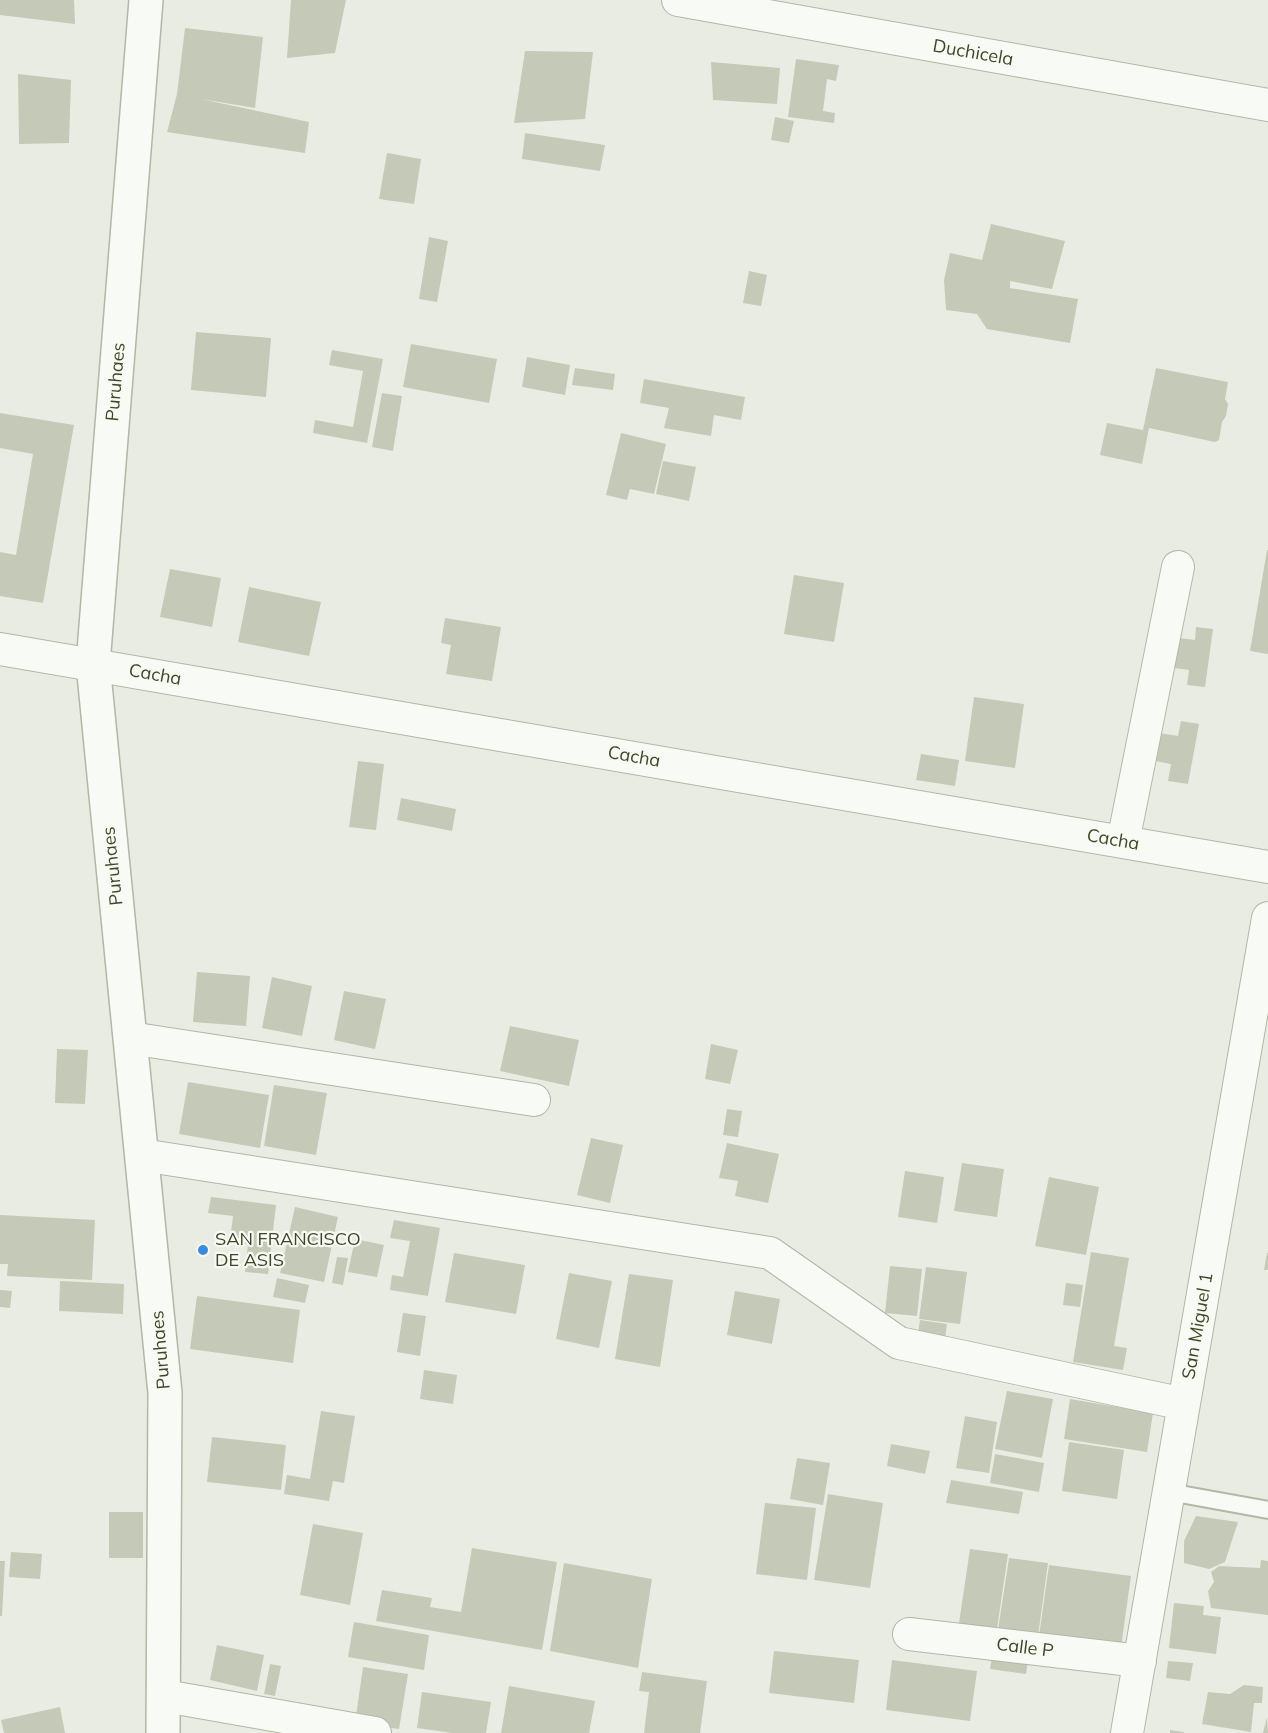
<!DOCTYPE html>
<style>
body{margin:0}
canvas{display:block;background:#e9ece2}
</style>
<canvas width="1268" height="1733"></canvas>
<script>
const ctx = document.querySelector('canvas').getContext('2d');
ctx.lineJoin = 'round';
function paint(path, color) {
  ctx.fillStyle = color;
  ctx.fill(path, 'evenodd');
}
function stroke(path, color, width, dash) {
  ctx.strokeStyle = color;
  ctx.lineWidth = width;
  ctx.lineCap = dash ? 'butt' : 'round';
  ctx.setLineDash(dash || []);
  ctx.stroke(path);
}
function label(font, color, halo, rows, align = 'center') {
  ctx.font = font + ' Mulish,sans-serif';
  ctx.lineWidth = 4.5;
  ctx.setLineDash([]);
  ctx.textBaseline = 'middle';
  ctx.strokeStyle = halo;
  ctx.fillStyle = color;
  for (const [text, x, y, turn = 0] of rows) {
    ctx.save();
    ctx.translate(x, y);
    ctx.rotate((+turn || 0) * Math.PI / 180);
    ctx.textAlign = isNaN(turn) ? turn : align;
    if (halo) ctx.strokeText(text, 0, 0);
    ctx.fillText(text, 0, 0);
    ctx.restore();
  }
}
paint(new Path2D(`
 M0,0H74L75,24L0,15Z
 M291,0H346L335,53L287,58Z
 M185,28L263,37L255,108L201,99L309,122L305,153L167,132L177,94Z
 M525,51L593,52L585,119L514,123Z
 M796,59L839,65L836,81L827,79L823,111L835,113L834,123L788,117Z
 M711,62L780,68L777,104L713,100Z
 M18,74L71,80L69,143L19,144Z
 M775,117L794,121L789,143L771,140Z
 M525,133L605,145L600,171L522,159Z
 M387,153L421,159L414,204L379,199Z
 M991,224L1065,241L1052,289L1010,281V288L1078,299L1070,343L987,329L977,314L946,310L944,280L950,253L982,260Z
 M429,237L448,241L437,302L419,299Z
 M749,271L767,275L761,306L743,303Z
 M196,332L271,338L266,397L191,390Z
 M411,344L497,359L489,403L403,387Z
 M332,350L383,359L367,443L313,433L315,420L353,427L363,371L329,365Z
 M527,357L570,365L565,395L522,387Z
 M575,368L615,374L613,390L572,385Z
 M1156,368L1228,382L1225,399L1228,404L1226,416L1222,422L1219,440L1215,442L1149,428L1142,464L1100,455L1107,423L1143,430Z
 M644,379L745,397L741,420L714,415L711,436L664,428L669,408L640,403Z
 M382,393L402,396L393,451L372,447Z
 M0,413L74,425L43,603L0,596V552L16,555L33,454L0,448Z
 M621,433L666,444L654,494L630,489L627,500L606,495Z
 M663,461L696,467L689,501L656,494Z
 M1267,550H1268V654L1250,651Z
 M170,569L221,578L212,627L160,617Z
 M794,575L844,583L834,642L784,634Z
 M249,587L321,602L309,656L238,642Z
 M445,618L501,627L492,681L446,674L451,645L441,643Z
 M1196,627L1213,629L1205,687L1187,685L1189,670L1167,667L1171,637L1195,640Z
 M974,697L1024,704L1015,768L965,761Z
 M1181,721L1199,724L1188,784L1168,781L1171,764L1149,760L1154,732L1178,736Z
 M921,754L959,760L955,786L916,780Z
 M358,761L384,764L376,830L349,827Z
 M401,798L456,809L452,831L397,820Z
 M197,972L250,976L246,1026L193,1022Z
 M272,977L312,986L302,1036L262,1028Z
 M344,991L386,999L375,1049L334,1040Z
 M510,1026L579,1040L569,1086L500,1071Z
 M711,1044L738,1050L730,1084L705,1079Z
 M57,1049L88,1050L85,1104L55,1103Z
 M188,1082L269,1095L260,1148L179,1134Z
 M274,1085L327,1093L316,1155L264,1146Z
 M727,1109L742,1111L738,1137L723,1135Z
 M591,1138L623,1145L610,1203L577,1195Z
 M727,1143L779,1154L768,1203L735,1196L738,1181L719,1178Z
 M962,1163L1004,1169L997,1217L954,1211Z
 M905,1171L944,1177L937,1223L898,1217Z
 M1049,1177L1099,1187L1086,1255L1035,1246Z
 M211,1197L276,1205L268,1274L245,1272L248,1244L230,1241L233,1216L208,1213Z
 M295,1207L338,1217L324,1282L280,1273Z
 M0,1215L95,1220L92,1280L7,1276L8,1264H0Z
 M394,1220L440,1228L428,1296L390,1290L392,1275L403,1277L410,1241L390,1238Z
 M355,1239L384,1245L377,1277L348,1272Z
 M1091,1252L1129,1258L1114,1346L1127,1348L1123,1370L1073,1362Z
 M454,1253L525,1265L516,1314L445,1302Z
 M1267,1253H1268V1270H1264Z
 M337,1257L348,1258L343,1285L332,1283Z
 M890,1266L922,1269L917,1316L885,1313Z
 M926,1267L967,1272L960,1324L919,1319Z
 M569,1273L612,1281L599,1348L556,1339Z
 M629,1274L673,1280L660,1367L615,1359Z
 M277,1278L309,1285L305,1303L273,1297Z
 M60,1281L124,1284L123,1314L59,1311Z
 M1066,1283L1083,1285L1080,1307L1063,1305Z
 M0,1290L12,1291L10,1308L0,1307Z
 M735,1291L780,1299L772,1344L727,1335Z
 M197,1296L300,1310L293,1363L190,1349Z
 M403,1313L426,1316L420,1356L397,1352Z
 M920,1320L947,1324L945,1338L918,1334Z
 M424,1370L457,1375L453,1404L420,1399Z
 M1007,1391L1053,1399L1042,1458L995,1449Z
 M1070,1399L1153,1413L1147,1452L1064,1439Z
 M321,1411L355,1416L344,1483L333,1481L329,1501L284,1494L287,1475L310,1479Z
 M965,1416L997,1422L989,1473L956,1468Z
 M212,1437L286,1445L281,1490L207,1482Z
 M1069,1442L1124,1450L1117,1499L1062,1491Z
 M891,1444L930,1451L925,1474L887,1466Z
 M995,1454L1044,1463L1039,1492L990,1483Z
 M797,1458L830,1463L823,1505L790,1499Z
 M951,1480L1023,1492L1019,1514L946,1503Z
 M828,1494L883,1503L870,1588L814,1580Z
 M765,1503L816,1508L807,1580L756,1574Z
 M109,1512H143V1558H109Z
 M1196,1516L1238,1522L1225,1562L1209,1569L1184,1563V1541Z
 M313,1524L363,1533L350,1605L300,1595Z
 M472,1548L557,1562L542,1650L376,1621L382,1590L432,1598L430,1607L461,1612Z
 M970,1549L1008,1554L997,1629L959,1623Z
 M11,1552L42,1554L40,1579L9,1577Z
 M1009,1558L1048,1563L1038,1636L998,1630Z
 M1261,1560L1268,1561V1615L1211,1608L1208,1591L1214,1582L1211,1572L1219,1566L1260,1568Z
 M0,1561H5L2,1616H0Z
 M564,1563L652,1579L638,1668L550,1651Z
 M1049,1565L1131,1576L1121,1647L1039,1636Z
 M1174,1603L1204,1606L1203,1615L1221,1617L1216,1654L1169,1648Z
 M354,1622L429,1635L424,1670L348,1657Z
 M217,1645L264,1655L257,1691L210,1680Z
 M774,1651L859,1660L854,1703L769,1693Z
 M992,1655L1028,1660L1026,1674L990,1669Z
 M892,1660L977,1671L970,1721L886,1710Z
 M1168,1661L1193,1663L1190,1681L1166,1678Z
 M270,1664L281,1666L275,1696L264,1694Z
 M363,1667L408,1674L399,1729L355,1723Z
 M642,1672L707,1681L700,1733H644L649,1692L639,1691Z
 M1244,1685L1263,1687L1262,1703H1254L1251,1732L1202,1724L1208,1692L1230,1694Z
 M509,1686L595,1701L589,1733H501Z
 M422,1692L491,1702L486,1733H452L417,1728Z
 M60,1707L65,1733H4L1,1720Z
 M1267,1717L1268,1733H1263Z
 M1170,1730L1184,1732V1733H1170Z`), '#c5cab8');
const service = new Path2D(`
 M1169,1492L1268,1510`);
const minor = new Path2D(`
 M678,0L1268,105
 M0,649L1268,867
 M1123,842L1178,567
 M130,1038L534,1100
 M142,1155L770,1253L899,1343L1184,1404
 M909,1634L1140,1661
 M165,1696L375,1733
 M1127,1733L1268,918`);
const tertiary = new Path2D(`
 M146,0L93,664L165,1393L163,1733`);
stroke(service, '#b2b7a6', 20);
stroke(minor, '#b2b7a6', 34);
stroke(tertiary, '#b2b7a6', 36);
stroke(service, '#f8faf5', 16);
stroke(minor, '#f8faf5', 32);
stroke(tertiary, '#f8faf5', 33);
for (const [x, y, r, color] of [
 [203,1250,6,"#3a8bde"]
]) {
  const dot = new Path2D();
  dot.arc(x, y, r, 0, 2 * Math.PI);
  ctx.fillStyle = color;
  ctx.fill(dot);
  stroke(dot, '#f7f9f2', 2);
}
label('18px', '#3d4628', '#f7f9f2', [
 ["Duchicela",973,53,10],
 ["Puruhaes",116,382,-85],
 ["Cacha",155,675,10],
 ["Cacha",634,757,10],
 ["Cacha",1113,840,10],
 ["Puruhaes",113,866,-96],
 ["San Miguel 1",1198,1326,-80],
 ["Puruhaes",161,1350,-95],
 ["Calle P",1025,1648,7]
]);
label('18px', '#3d4628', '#f7f9f2', [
 ["SAN FRANCISCO",215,1240],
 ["DE ASIS",215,1261]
], 'left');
</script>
